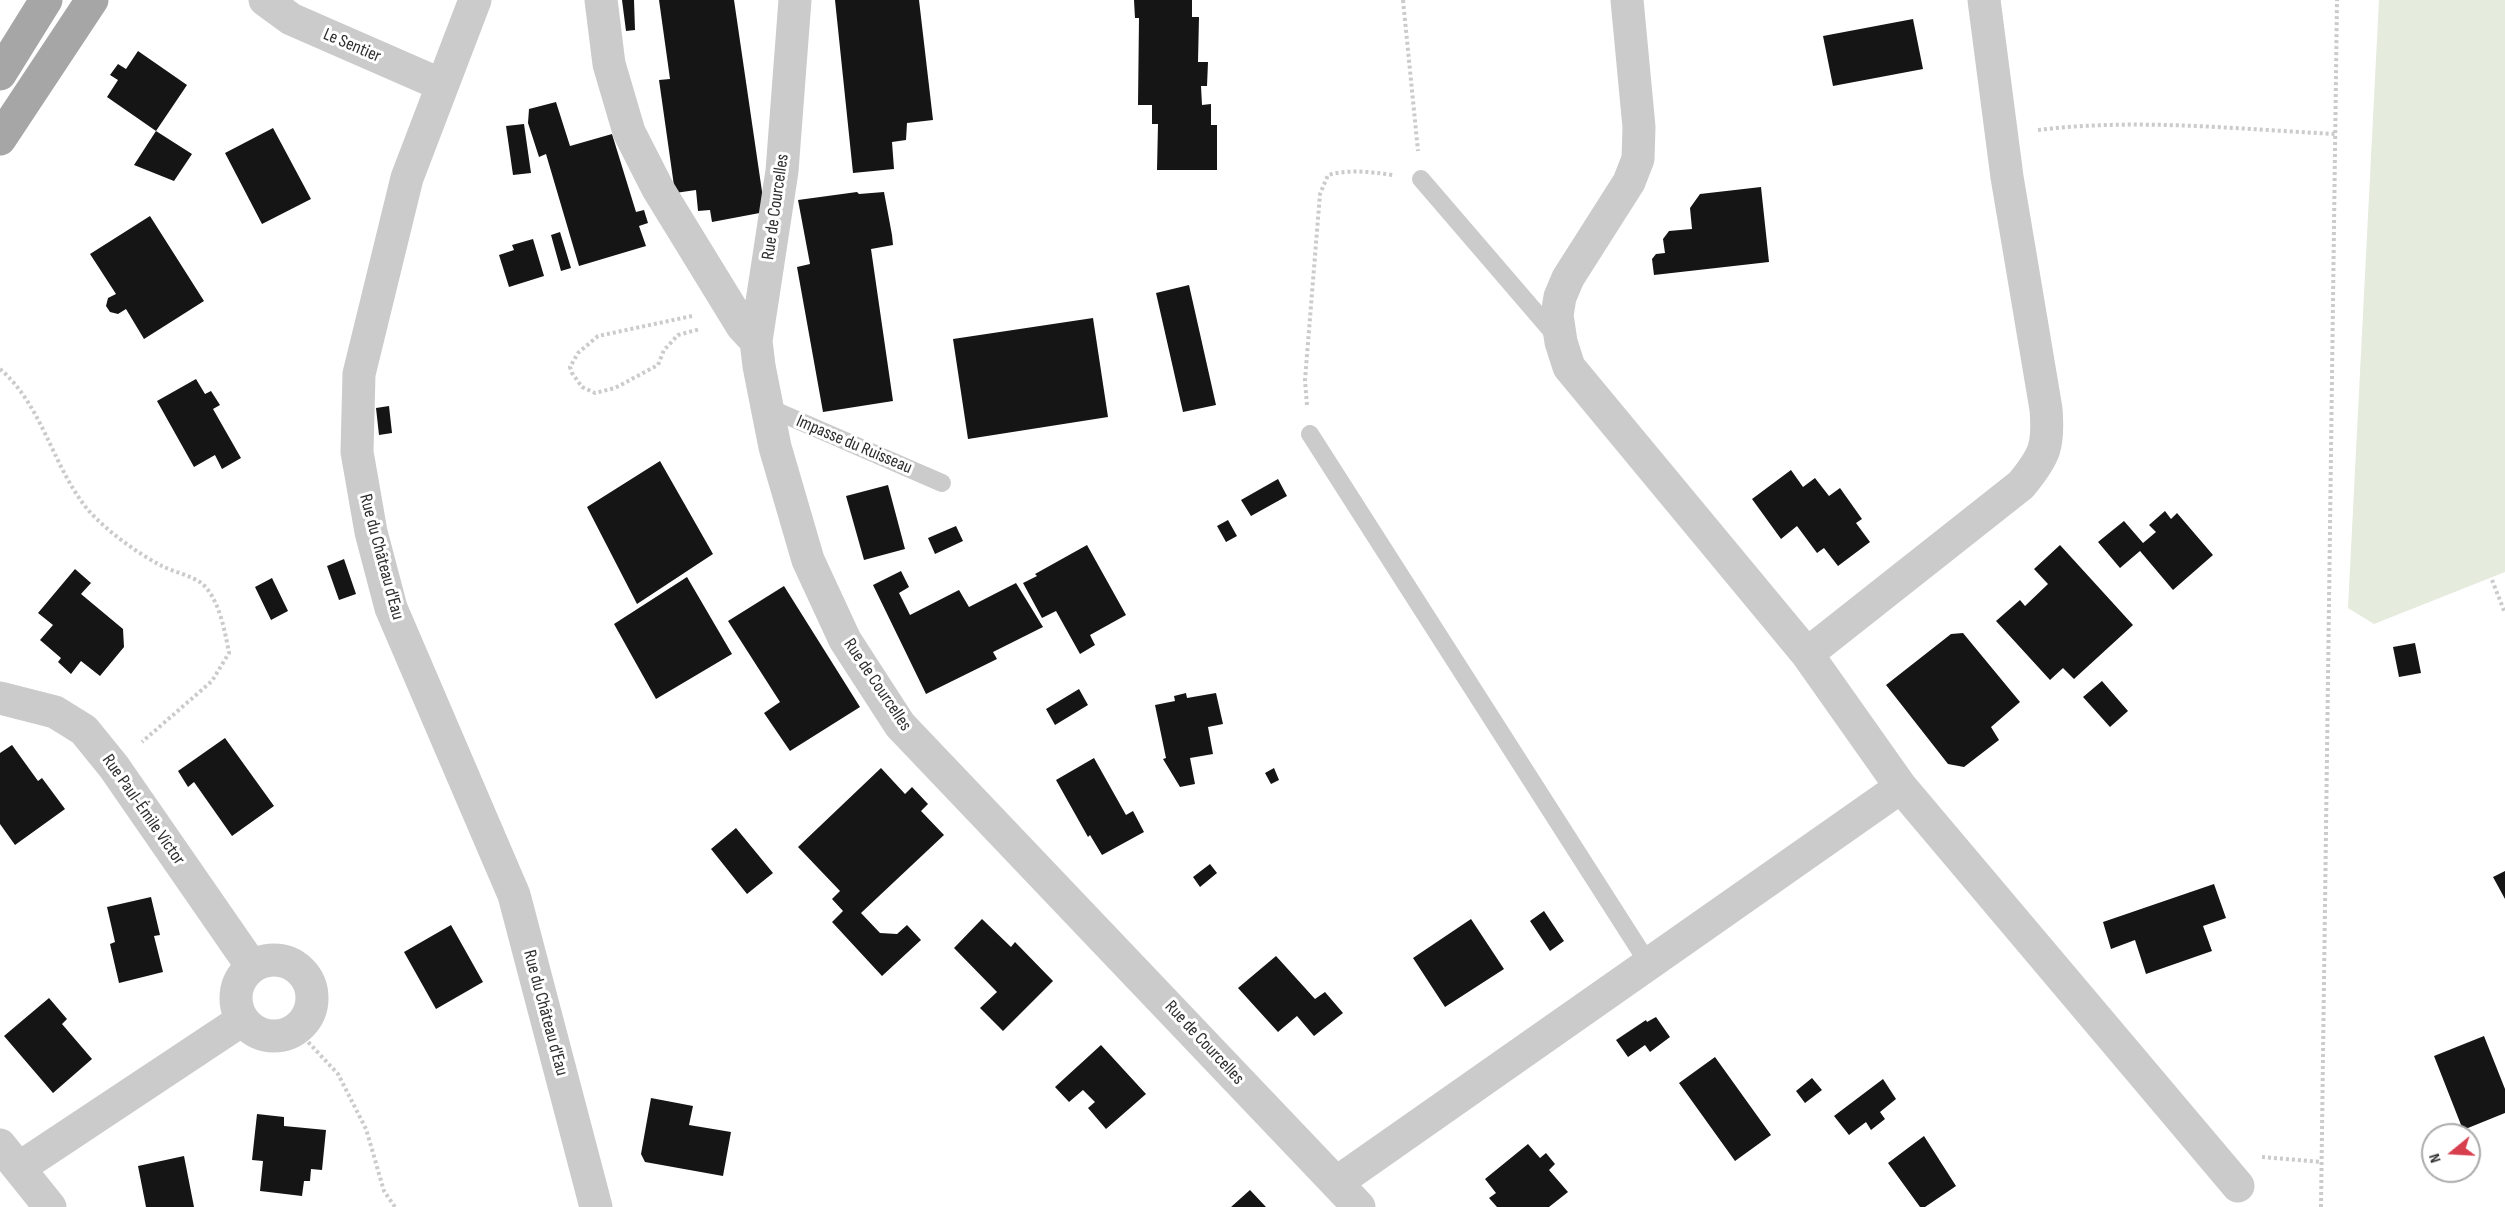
<!DOCTYPE html>
<meta charset="utf-8">
<style>
body{margin:0}
#map{position:relative;width:2505px;height:1207px;overflow:hidden;background:#fff;font-family:"Sofia Sans Condensed",sans-serif}
canvas{display:block}
.north{position:absolute;left:2421px;top:1123px;width:60px;height:60px;box-sizing:border-box;background:#fff;border:2px solid #ababab;border-radius:50%;rotate:252deg;font-size:16px;font-weight:700;line-height:24px;text-align:center;color:#2e2e2e}
.north::after{content:'';display:block;margin:auto;width:21px;height:27px;background:#d73f4f;clip-path:polygon(50% 0,100% 100%,50% 72%,0 100%)}
</style>
<div id="map">
<canvas width="2505" height="1207"></canvas>
<div class="north">N</div>
</div>
<script>
const ctx = document.querySelector('canvas').getContext('2d');
ctx.lineJoin = 'round';
function paint(path, color) {
  ctx.fillStyle = color;
  ctx.fill(path, 'evenodd');
}
function stroke(path, color, width, dash) {
  ctx.strokeStyle = color;
  ctx.lineWidth = width;
  ctx.lineCap = dash ? 'butt' : 'round';
  ctx.setLineDash(dash || []);
  ctx.stroke(path);
}
function label(font, color, halo, rows, align = 'center') {
  ctx.font = font + ' "Sofia Sans Condensed",sans-serif';
  ctx.lineWidth = 6;
  ctx.setLineDash([]);
  ctx.textBaseline = 'middle';
  ctx.strokeStyle = halo;
  ctx.fillStyle = color;
  for (const [text, x, y, turn = 0] of rows) {
    ctx.save();
    ctx.translate(x, y);
    ctx.rotate((+turn || 0) * Math.PI / 180);
    ctx.textAlign = isNaN(turn) ? turn : align;
    if (halo) ctx.strokeText(text, 0, 0);
    ctx.fillText(text, 0, 0);
    ctx.restore();
  }
}
paint(new Path2D(`
 M2379,0H2505V572L2374,624L2348,608Z`), '#e5ebdd');
paint(new Path2D(`
 M622,0H634L635,30L626,31Z
 M659,0H734L765,212L712,222L710,210L698,211L696,190L675,193L659,80L670,79Z
 M835,0H919L933,120L907,123L906,140L892,142L894,169L853,173Z
 M1134,0H1192V17H1199L1198,62H1208L1207,86H1201L1202,105L1211,104V125H1217V170H1157L1158,124H1152V105H1138L1139,18H1135Z
 M1913,19L1923,69L1833,86L1823,36Z
 M138,51L187,85L156,131L107,97L118,80L110,75L118,64L126,69Z
 M556,102L570,146L612,134L636,212L644,210L648,223L639,226L646,246L579,266L546,154L539,157L528,123L529,109Z
 M524,124L531,173L513,175L506,126Z
 M273,128L311,199L262,224L225,153Z
 M156,131L192,154L174,181L134,165Z
 M1761,187L1769,262L1654,275L1652,259L1656,254L1665,253L1663,239L1669,231L1692,229L1690,208L1700,194Z
 M857,192L859,194L884,192L892,235L893,245L871,249L893,401L823,412L797,267L810,264L798,200Z
 M150,216L204,301L144,339L126,309L118,314L110,312L106,306L108,298L116,294L90,254Z
 M560,232L571,268L561,271L551,235Z
 M533,239L544,276L509,287L499,255L514,250L512,245Z
 M1189,285L1216,405L1183,412L1156,293Z
 M1093,318L1108,417L968,439L953,339Z
 M196,379L205,394L211,391L220,405L213,409L241,458L222,469L215,455L194,467L157,401Z
 M389,406L392,433L379,435L376,408Z
 M660,461L713,554L637,604L587,507Z
 M1791,470L1803,487L1815,478L1829,496L1840,488L1862,519L1856,523L1870,542L1838,566L1824,548L1817,553L1797,526L1781,539L1752,499Z
 M1278,479L1287,496L1251,516L1241,500Z
 M888,485L905,549L864,560L846,496Z
 M2165,511L2171,519L2177,513L2213,555L2173,590L2140,551L2120,568L2098,542L2124,521L2143,543L2156,532L2149,525Z
 M1228,520L1237,536L1226,542L1217,526Z
 M956,526L963,541L935,554L928,538Z
 M1087,545L1126,615L1090,635L1095,645L1080,654L1056,611L1042,618L1023,583L1037,576L1035,574Z
 M2060,545L2133,625L2074,679L2063,668L2050,680L1996,621L2020,600L2025,606L2048,584L2034,569Z
 M344,559L356,594L339,600L327,566Z
 M75,569L91,583L81,594L123,629L124,647L100,676L81,661L71,674L58,662L61,658L40,640L53,625L38,613Z
 M901,571L909,587L899,593L910,615L959,590L969,607L1016,583L1043,627L993,652L997,659L926,694L873,585Z
 M687,577L732,654L656,699L614,624Z
 M272,578L288,611L271,620L255,587Z
 M784,586L860,707L790,751L764,713L780,702L728,621Z
 M1963,633L2020,702L1991,727L1999,740L1964,767L1948,764L1886,685L1951,634Z
 M2415,643L2421,673L2399,677L2393,647Z
 M2102,681L2128,711L2110,727L2083,697Z
 M1079,689L1088,705L1055,725L1046,709Z
 M1186,693L1187,698L1216,693L1223,724L1208,727L1213,754L1190,758L1195,784L1180,787L1163,759L1166,758L1155,705L1175,701L1174,696Z
 M225,738L274,806L232,836L194,782L188,787L178,771Z
 M12,745L38,781L42,778L65,809L15,845L0,824V753Z
 M1094,758L1126,815L1133,811L1144,832L1102,855L1090,835L1088,837L1056,780Z
 M881,768L905,794L912,787L928,804L921,811L944,835L861,913L880,933L897,934L907,925L921,940L882,976L832,922L843,911L832,899L840,891L798,847Z
 M1274,768L1279,780L1271,784L1265,773Z
 M736,828L773,873L747,894L711,849Z
 M1210,864L1217,873L1200,887L1193,877Z
 M2505,871V899L2493,877Z
 M2214,884L2226,918L2203,926L2212,951L2146,974L2135,940L2111,949L2103,922Z
 M151,897L160,935L154,936L163,972L119,983L110,944L115,942L107,907Z
 M1544,911L1564,941L1550,951L1530,921Z
 M982,919L1011,947L1015,942L1053,981L1003,1031L980,1008L997,992L954,948Z
 M1471,919L1504,969L1445,1007L1413,958Z
 M451,925L483,982L436,1009L404,952Z
 M1276,956L1315,999L1325,992L1343,1013L1314,1036L1297,1016L1278,1032L1238,988Z
 M49,998L67,1019L62,1024L92,1059L53,1093L4,1036Z
 M1656,1017L1670,1037L1650,1052L1645,1045L1628,1057L1616,1040L1646,1020L1647,1022Z
 M2484,1036L2505,1089V1113L2463,1130L2434,1056Z
 M1101,1045L1146,1094L1106,1129L1088,1108L1095,1102L1083,1090L1069,1102L1055,1087Z
 M1715,1057L1771,1135L1735,1161L1679,1083Z
 M1812,1078L1822,1090L1805,1103L1796,1091Z
 M1883,1079L1896,1099L1880,1112L1885,1119L1871,1130L1866,1122L1849,1135L1834,1116Z
 M651,1098L693,1106L689,1125L731,1132L723,1176L645,1162L641,1154Z
 M257,1114L284,1117V1126L326,1130L322,1170L311,1169L310,1181H304L302,1196L260,1191L263,1161L252,1160Z
 M1924,1136L1956,1186L1925,1207H1920L1888,1163Z
 M1528,1144L1540,1158L1546,1153L1555,1164L1549,1170L1568,1192L1549,1207H1497L1489,1198L1496,1193L1485,1179Z
 M184,1156L194,1207H146L138,1166Z
 M1250,1190L1266,1207H1231Z`), '#151515');
stroke(new Path2D(`
 M1403,0L1418,151
 M2038,130C2135,118 2237,129 2335,134
 M692,316L598,336L578,353L570,367L572,373L582,387L595,393L615,388L658,365L664,350L678,335L700,329
 M0,369C44,407 52,467 89,511C108,532 137,553 162,566C174,572 189,575 200,582C219,596 225,632 229,653L212,681L142,742
 M1307,405L1305,380L1320,194L1328,175C1351,169 1370,172 1393,175
 M2492,580L2505,613
 M296,1029L338,1074L366,1129L384,1191L395,1207
 M2262,1157L2321,1162
 M2321,1207L2337,0`), '#cbcbcb', 4, [3, 3]);
stroke(new Path2D(`
 M1421,179L1556,336
 M767,407L942,483
 M1310,434L1648,963`), '#cbcbcb', 18);
stroke(new Path2D(`
 M265,0L291,19L442,85
 M475,0L407,178L359,374L357,452L371,532L391,608L514,895L596,1207
 M601,0L609,64L629,132L658,189L742,326L756,341
 M795,0L782,171L756,341L759,366L775,447L808,560L845,640L900,725L1359,1207
 M1627,0L1639,127L1638,159L1629,182L1568,278L1560,297L1557,315L1561,342L1569,367L1807,654L1901,787L2238,1186
 M1807,654L2021,485C2045,456 2049,446 2046,409L2007,177L1984,0
 M0,698L55,712L84,730L114,767L251,965
 M236 998a38 38 0 1 1 76 0a38 38 0 1 1-76 0Z
 M0,1145L50,1207
 M19,1168L242,1020
 M1336,1183L1901,787`), '#cbcbcb', 33);
stroke(new Path2D(`
 M0,74L46,0
 M0,139L92,0`), '#a6a6a6', 33);
label('18px', '#2e2e2e', '#fff', [
 ["Le Sentier",352,46,23],
 ["Rue de Courcelles",776,207,-82],
 ["Impasse du Ruisseau",854,445,23],
 ["Rue du Château d'Eau",381,557,75],
 ["Rue de Courcelles",877,685,56],
 ["Rue Paul-Émile Victor",143,810,55],
 ["Rue du Château d'Eau",545,1013,75],
 ["Rue de Courcelles",1204,1043,47]
]);
</script>
